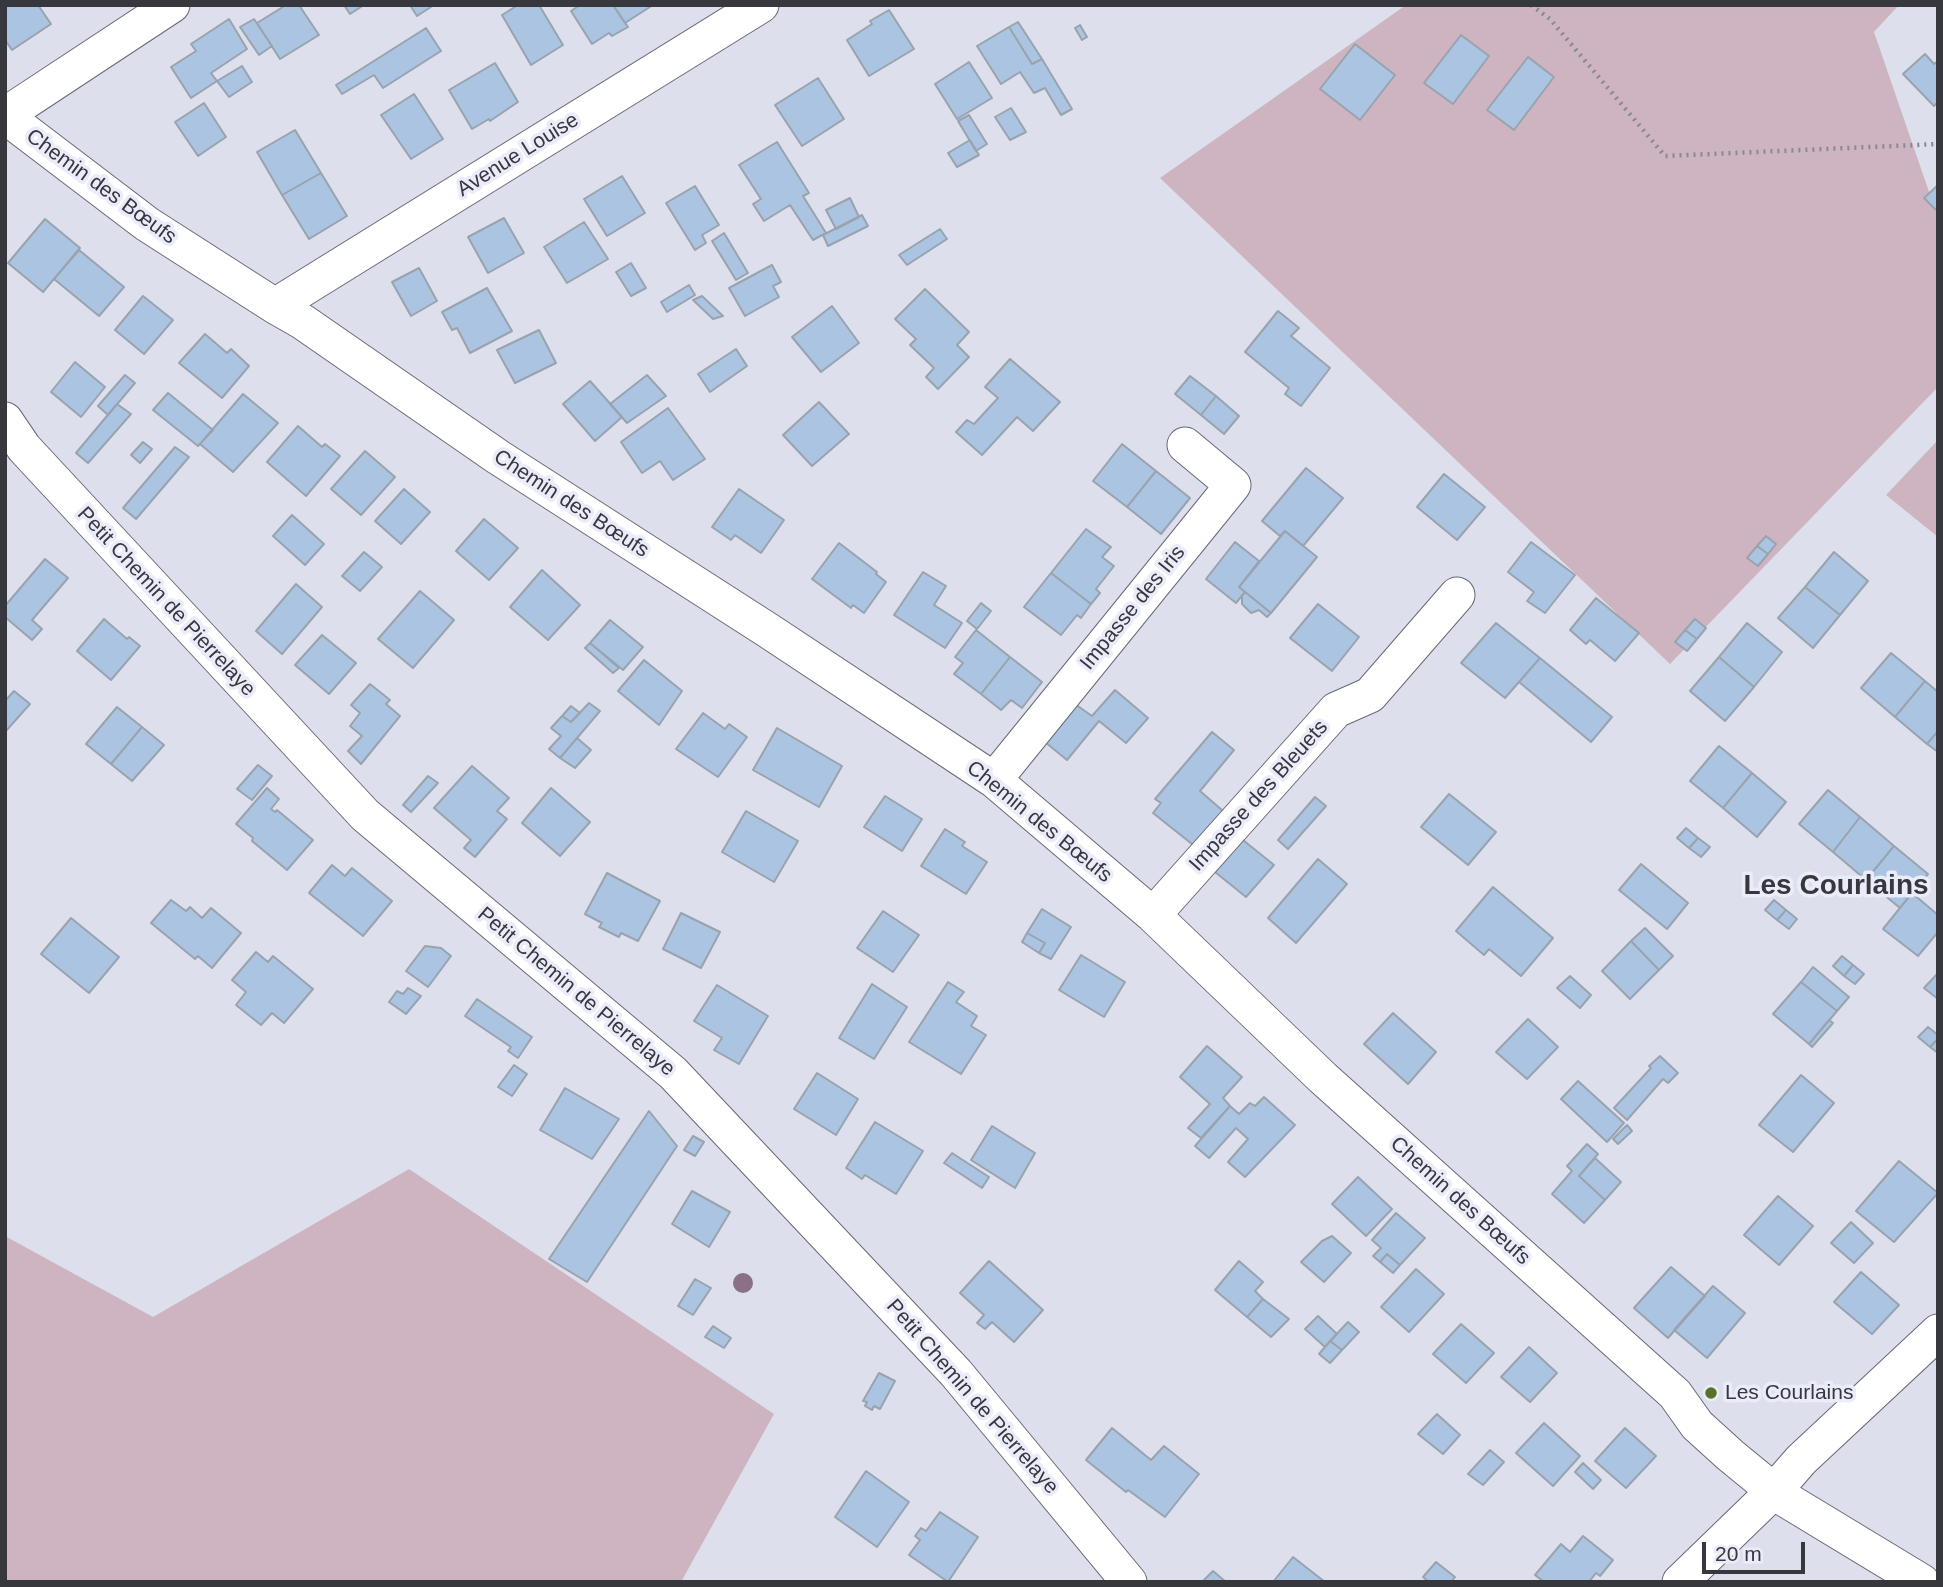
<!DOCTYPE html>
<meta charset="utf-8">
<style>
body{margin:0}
#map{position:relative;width:1943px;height:1587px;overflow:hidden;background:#dedfed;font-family:Helvetica,sans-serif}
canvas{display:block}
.frame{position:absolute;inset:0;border:7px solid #37383d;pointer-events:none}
.scale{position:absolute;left:1702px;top:1542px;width:103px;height:32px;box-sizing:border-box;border:4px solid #37383d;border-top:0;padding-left:9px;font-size:21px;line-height:24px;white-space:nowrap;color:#37383d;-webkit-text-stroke:5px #ebecfa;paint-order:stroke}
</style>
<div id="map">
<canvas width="1943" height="1587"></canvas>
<div class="frame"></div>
<div class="scale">20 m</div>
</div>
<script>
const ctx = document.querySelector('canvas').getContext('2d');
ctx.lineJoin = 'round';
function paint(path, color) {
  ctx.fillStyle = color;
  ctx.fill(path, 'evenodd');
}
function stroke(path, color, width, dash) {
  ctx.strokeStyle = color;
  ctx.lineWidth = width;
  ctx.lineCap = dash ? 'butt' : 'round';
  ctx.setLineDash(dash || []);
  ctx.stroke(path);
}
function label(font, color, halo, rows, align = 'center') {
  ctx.font = font + ' Helvetica,sans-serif';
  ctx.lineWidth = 7;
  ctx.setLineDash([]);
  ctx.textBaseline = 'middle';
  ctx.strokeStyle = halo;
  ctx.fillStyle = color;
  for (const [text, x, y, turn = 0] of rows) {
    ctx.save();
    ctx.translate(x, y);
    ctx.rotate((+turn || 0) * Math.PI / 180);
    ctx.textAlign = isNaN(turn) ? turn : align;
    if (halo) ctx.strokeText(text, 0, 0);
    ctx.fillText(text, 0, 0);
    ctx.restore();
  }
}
paint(new Path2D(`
 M1406,5H1899L1874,32L1938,218V387L1670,664L1160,178Z
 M1938,440V537L1886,495Z
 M409,1169L774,1414L681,1582H5V1236L153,1317Z`), '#ceb4c1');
const building = new Path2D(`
 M5,5H38L51,24L12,50L5,40Z
 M286,5H299L319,35L280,59L257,23Z
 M344,5H364L350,14Z
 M410,5H434L417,16Z
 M518,5H539L563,45L531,65L502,15Z
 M580,5H613L628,27L612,36L609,33L592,44L571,11Z
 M613,5H653L625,23Z
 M889,10L914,49L869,76L847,40L872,24L870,21Z
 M229,19L247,49L211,73L217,81L191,98L171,67L196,51L191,44Z
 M254,19L272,46L259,55L240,27Z
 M1018,22L1042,59L1032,64L1009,27Z
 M1080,25L1087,37L1082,40L1075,28Z
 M1009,27L1032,64L1042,59L1072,109L1061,115L1045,88L1034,93L1020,72L1001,84L977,46Z
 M426,28L441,51L383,88L374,75L342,94L336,85Z
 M1461,35L1489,56L1453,104L1424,83Z
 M1355,44L1395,75L1360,120L1320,89Z
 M1925,54L1934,64L1938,61V102L1934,106L1903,74Z
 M1528,57L1554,77L1514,130L1487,110Z
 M969,62L992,98L957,119L935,84Z
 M495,63L518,102L490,121L489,119L472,129L449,90Z
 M242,66L252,82L229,97L217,81Z
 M818,78L844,119L802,146L775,105Z
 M414,94L443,139L411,159L381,115Z
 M204,103L226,137L198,156L175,122Z
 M1011,108L1026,132L1010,140L995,117Z
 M969,115L987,144L976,151L958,121Z
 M295,130L321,173L282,195L257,152Z
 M970,140L979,155L957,167L948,153Z
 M777,142L809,193L803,196L826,233L813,240L790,205L764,221L753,204L761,199L739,165Z
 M321,173L347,216L309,239L282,195Z
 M622,176L645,213L607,236L584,199Z
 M1938,185V212L1924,198Z
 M695,186L719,225L702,235L706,243L695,250L666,203Z
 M850,198L859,217L836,229L826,210Z
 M862,215L868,226L828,246L823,235Z
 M504,218L524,253L488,273L468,237Z
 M45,219L80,248L43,292L8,263Z
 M584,222L608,259L567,283L544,247Z
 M940,229L947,239L907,265L899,255Z
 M724,233L748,273L736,280L712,241Z
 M79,250L124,287L99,316L54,279Z
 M631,263L646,288L631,296L616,272Z
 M772,265L781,282L773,286L779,297L745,316L729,288Z
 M419,268L437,301L411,316L392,282Z
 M689,285L695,295L667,312L661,302Z
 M487,288L512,331L470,353L457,328L452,330L442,312Z
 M925,289L969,332L957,345L969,357L938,389L926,377L934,368L910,345L916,339L895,319Z
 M143,296L173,320L144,354L115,330Z
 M702,296L723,316L713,319L693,300Z
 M832,306L859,343L821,372L792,337Z
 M1278,311L1299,328L1291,336L1330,368L1301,406L1285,394L1289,388L1245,352Z
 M539,330L556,363L515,383L497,350Z
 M205,334L227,353L231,349L249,366L222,398L179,363Z
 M736,349L747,366L710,392L698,374Z
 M1010,359L1060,402L1033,431L1017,417L982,455L956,432L967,420L974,424L998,398L985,387Z
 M75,362L105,387L81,417L51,392Z
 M125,375L135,383L108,415L98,406Z
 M647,375L666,396L627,423L610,404Z
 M1190,376L1216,396L1201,415L1175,394Z
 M590,381L622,417L595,441L563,404Z
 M168,393L213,430L198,446L153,410Z
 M243,394L278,423L233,472L200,444Z
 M1216,396L1239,416L1224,434L1201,415Z
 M819,402L849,434L812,466L783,435Z
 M117,404L131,414L88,463L76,453Z
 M668,408L705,459L673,480L660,461L642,473L621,442Z
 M298,426L322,447L325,444L340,456L306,496L267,462Z
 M143,442L152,449L140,463L131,455Z
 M1122,444L1156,471L1127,507L1093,481Z
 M175,447L189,457L136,519L123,508Z
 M365,451L395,477L361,515L331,489Z
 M1306,468L1343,498L1303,546L1285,531L1280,536L1262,521Z
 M1156,471L1190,498L1161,534L1127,507Z
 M1444,474L1485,507L1457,540L1417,507Z
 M404,489L430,512L401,544L375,521Z
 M739,489L784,520L761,553L735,535L731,540L712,527Z
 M292,515L324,544L305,565L273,536Z
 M484,519L518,548L489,580L456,551Z
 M1086,529L1111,547L1102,557L1114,566L1096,589L1100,593L1091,604L1051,573Z
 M1285,531L1317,557L1271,613L1239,587Z
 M1766,536L1776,544L1768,554L1757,546Z
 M1235,542L1259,561L1239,587L1245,592L1236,603L1206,579Z
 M1531,542L1575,575L1545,613L1527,601L1534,592L1508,572Z
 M839,543L877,572L876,574L886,582L864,613L853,605L851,608L812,579Z
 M1757,546L1768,554L1758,566L1747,558Z
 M364,552L382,567L360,591L342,576Z
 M1834,552L1868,581L1840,615L1805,587Z
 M45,559L68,578L32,620L42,629L32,640L5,617V606Z
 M542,570L580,605L548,640L510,607Z
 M923,572L946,586L934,605L962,623L945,648L894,615Z
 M1051,573L1091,604L1081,618L1077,615L1061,635L1024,607Z
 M296,584L322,607L282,654L256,631Z
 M1805,587L1840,615L1813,648L1778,618Z
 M420,591L454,620L413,668L378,639Z
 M1245,592L1271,613L1267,617L1259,610L1251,613L1242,604V596Z
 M1596,598L1639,633L1615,661L1590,640L1586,644L1570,630Z
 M981,603L991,611L977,629L967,621Z
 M1318,604L1359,637L1332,671L1290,638Z
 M104,619L127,639L129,637L140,646L111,680L77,651Z
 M1695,619L1706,628L1697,639L1685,630Z
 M610,620L643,647L623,670L590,643Z
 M1496,623L1540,658L1505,698L1461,663Z
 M1747,623L1782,652L1754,687L1719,657Z
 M976,630L1010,657L981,694L954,674L963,663L955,657Z
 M1685,630L1697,639L1687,651L1675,642Z
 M322,635L356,663L329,694L295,665Z
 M590,643L619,668L613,673L585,648Z
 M1891,653L1925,681L1895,717L1861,688Z
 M1010,657L1042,682L1022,708L1011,700L1001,710L981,694Z
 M1719,657L1754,687L1725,721L1690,691Z
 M1540,658L1612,717L1591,742L1519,682Z
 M644,660L682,691L659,725L618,691Z
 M1925,681L1938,692V731L1927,744L1895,717Z
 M370,684L390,700L386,704L400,716L361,764L348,751L362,736L350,726L360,713L351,705Z
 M1115,690L1148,718L1126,743L1099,721L1067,760L1045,742L1075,704L1092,716Z
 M14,691L30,704L5,732V701Z
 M589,703L600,711L560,758L549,749L561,736L551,728L562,716L571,722Z
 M571,706L580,713L571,722L562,716Z
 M117,707L142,727L111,764L86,744Z
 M703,713L725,729L729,724L747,737L718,777L676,749Z
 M142,727L164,745L132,781L111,764Z
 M777,728L842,766L819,807L753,770Z
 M1938,731V752L1927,744Z
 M1212,732L1234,750L1200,791L1230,817L1202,852L1153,813L1161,803L1155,799Z
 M577,738L591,750L575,768L560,758Z
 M1719,746L1752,773L1723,808L1690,781Z
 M258,765L272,776L252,800L237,789Z
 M472,766L509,798L497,811L507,819L475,857L464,848L471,840L434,808Z
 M1752,773L1786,802L1757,837L1723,808Z
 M428,776L438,783L411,812L403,805Z
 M267,788L279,799L271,809L275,812L277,810L313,840L287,870L252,841L253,838L236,824Z
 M551,788L590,822L560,856L522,823Z
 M1828,790L1860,817L1833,852L1799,824Z
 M1449,794L1496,832L1468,865L1421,827Z
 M885,796L922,819L902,851L864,827Z
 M1315,797L1326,806L1288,849L1278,840Z
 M746,811L798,841L774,882L722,852Z
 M1860,817L1894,846L1866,880L1833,852Z
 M1686,828L1698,838L1689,848L1677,838Z
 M945,829L965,842L962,846L987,862L966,894L921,866Z
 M1698,838L1710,847L1701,857L1689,848Z
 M1243,840L1274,865L1246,897L1215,872Z
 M1894,846L1928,874L1900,908L1866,880Z
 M1318,859L1347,884L1296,943L1268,918Z
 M1641,864L1688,903L1667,929L1619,890Z
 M332,865L345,876L352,868L392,901L363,936L309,893Z
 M607,873L660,901L638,941L621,933L619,937L599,927L602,923L585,914Z
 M1493,887L1553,938L1521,976L1489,949L1484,955L1456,931Z
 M1912,893L1938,915V932L1918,956L1883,929Z
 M171,900L186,911L190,907L202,918L211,908L241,933L212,968L198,956L195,959L151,923Z
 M1774,900L1786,910L1777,920L1765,910Z
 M1042,909L1071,927L1051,959L1039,953L1045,943L1027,933Z
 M1786,910L1797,919L1789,929L1777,920Z
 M883,911L919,935L893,972L857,948Z
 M681,913L720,932L701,968L663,949Z
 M71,918L119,957L89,993L41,954Z
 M1645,928L1673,956L1659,970L1631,941Z
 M1027,933L1045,943L1039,953L1022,942Z
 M1631,941L1659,970L1630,999L1602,971Z
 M425,946L441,948L451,956L428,987L406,971Z
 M256,952L268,962L273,956L313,989L284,1023L272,1013L261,1025L236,1005L246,992L232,980Z
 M1081,955L1125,982L1104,1017L1059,990Z
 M1842,956L1853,965L1844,976L1833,966Z
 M1853,965L1864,974L1855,984L1844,976Z
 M1813,967L1849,997L1837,1011L1801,982Z
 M1938,973V999L1924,988Z
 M1570,976L1591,995L1580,1008L1557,988Z
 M948,982L964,992L956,1002L977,1016L971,1026L986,1035L961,1074L909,1042Z
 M1801,982L1837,1011L1809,1044L1773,1014Z
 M872,984L907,1007L874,1059L839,1038Z
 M717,985L768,1016L739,1064L714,1050L722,1038L694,1021Z
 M408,988L421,996L406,1014L389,1002L397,991L403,994Z
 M477,999L532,1037L518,1058L508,1051L511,1047L465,1016Z
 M1393,1013L1436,1052L1408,1084L1364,1044Z
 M1528,1019L1558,1047L1527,1079L1496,1052Z
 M1829,1020L1833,1023L1812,1047L1809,1044Z
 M1928,1027L1938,1035V1039L1930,1047L1918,1037Z
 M1938,1039V1053L1930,1047Z
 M1207,1046L1242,1077L1223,1098L1230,1106L1201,1138L1188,1128L1210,1104L1180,1077Z
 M1660,1056L1678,1073L1668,1083L1663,1079L1627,1120L1614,1108L1651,1068L1649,1066Z
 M514,1065L527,1074L512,1096L498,1087Z
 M817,1073L858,1099L836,1135L794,1109Z
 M1801,1075L1834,1103L1793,1152L1759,1125Z
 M1578,1081L1624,1123L1607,1142L1561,1099Z
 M565,1088L619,1119L592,1159L540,1130Z
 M1264,1097L1295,1125L1245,1177L1228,1162L1248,1139L1236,1128L1209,1158L1195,1146L1230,1106L1239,1114L1250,1103L1255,1106Z
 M649,1111L677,1146L587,1282L549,1259Z
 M875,1122L923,1151L896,1194L865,1175L862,1179L846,1168Z
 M1627,1125L1632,1131L1618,1144L1613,1139Z
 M992,1126L1035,1153L1015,1188L971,1160Z
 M693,1136L704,1142L695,1156L684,1150Z
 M1587,1144L1598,1154L1579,1176L1605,1200L1584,1223L1552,1194L1572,1171L1567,1166Z
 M952,1153L989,1177L982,1188L944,1163Z
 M1595,1158L1621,1182L1605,1200L1579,1176Z
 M1899,1161L1938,1193L1894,1242L1856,1211Z
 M1358,1177L1392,1209L1366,1236L1332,1204Z
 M692,1191L730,1212L709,1247L672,1224Z
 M1778,1196L1813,1226L1779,1265L1744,1235Z
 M1396,1213L1425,1238L1400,1265L1387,1254L1380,1262L1373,1256L1381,1248L1372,1240Z
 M1851,1222L1873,1243L1854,1263L1831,1243Z
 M1332,1236L1351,1253L1324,1282L1301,1262L1322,1241Z
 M1387,1254L1400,1265L1393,1273L1380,1262Z
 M989,1261L1043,1310L1014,1342L992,1322L985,1329L977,1323L984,1315L960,1293Z
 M1239,1261L1263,1282L1255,1291L1263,1299L1247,1317L1215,1290Z
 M1671,1267L1705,1296L1668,1338L1634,1308Z
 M1416,1269L1444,1294L1409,1332L1381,1307Z
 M1861,1272L1899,1305L1872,1334L1834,1302Z
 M695,1279L711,1288L693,1315L678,1306Z
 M1713,1286L1745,1313L1707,1358L1674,1330Z
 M1263,1299L1289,1319L1271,1337L1247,1317Z
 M1318,1316L1337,1334L1325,1347L1305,1329Z
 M1348,1322L1359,1332L1342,1350L1330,1341Z
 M1461,1324L1494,1353L1466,1383L1433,1354Z
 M713,1326L731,1338L724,1348L705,1337Z
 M1330,1341L1342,1350L1330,1363L1319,1354Z
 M1529,1347L1557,1373L1530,1402L1501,1377Z
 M879,1373L895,1381L880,1409L874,1406L872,1410L865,1406L867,1402L863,1401Z
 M1437,1414L1460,1435L1443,1454L1418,1434Z
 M1544,1423L1580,1456L1553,1486L1516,1453Z
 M1112,1428L1151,1460L1164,1446L1199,1474L1165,1517L1128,1490L1126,1492L1086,1460Z
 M1625,1428L1656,1456L1626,1488L1595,1461Z
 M1490,1450L1504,1462L1483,1485L1468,1474Z
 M1583,1463L1601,1480L1593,1489L1575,1472Z
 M866,1471L909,1502L877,1547L835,1517Z
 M940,1512L978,1537L948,1582L909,1555L920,1540L915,1536L921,1528L926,1531Z
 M1583,1536L1613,1560L1600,1576L1596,1573L1589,1582H1544L1535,1575L1561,1544L1570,1552Z
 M1293,1557L1325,1582H1273Z
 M1436,1562L1455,1577L1451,1582H1429L1423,1577Z
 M1213,1571L1226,1582H1202Z`);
paint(building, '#aac4e2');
stroke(building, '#99a3ad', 2);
const minor = new Path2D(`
 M5,115L172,5
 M5,116L147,224L275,306L303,322L498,457L769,631L994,780L1153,915L1323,1078L1675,1394L1697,1425L1730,1455L1780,1496L1922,1582
 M275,306L761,5
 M5,420L24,448L365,815L673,1073L956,1373L1129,1582
 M994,780L1233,485L1185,445
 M1153,915L1336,710L1370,695L1457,595
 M1680,1582L1774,1491L1801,1460L1938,1332`);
stroke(minor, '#686975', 37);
stroke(new Path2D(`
 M1531,5L1550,19L1665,156L1938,144`), '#888992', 4.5, [2, 5]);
stroke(minor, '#fff', 35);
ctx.fillStyle = '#8a7187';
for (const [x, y] of [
 [743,1283]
]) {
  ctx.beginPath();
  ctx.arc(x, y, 10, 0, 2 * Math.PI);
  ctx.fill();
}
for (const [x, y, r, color] of [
 [1711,1393,7,"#597326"]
]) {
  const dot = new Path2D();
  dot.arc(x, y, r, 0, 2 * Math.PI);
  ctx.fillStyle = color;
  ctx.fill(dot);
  stroke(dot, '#ebecfa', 2.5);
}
label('21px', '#37383d', '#ebecfa', [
 ["Avenue Louise",518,155,-32],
 ["Chemin des Bœufs",101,187,36],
 ["Chemin des Bœufs",571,504,33],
 ["Petit Chemin de Pierrelaye",166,602,47],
 ["Impasse des Iris",1133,608,-51],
 ["Impasse des Bleuets",1259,796,-48],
 ["Chemin des Bœufs",1039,822,39],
 ["Petit Chemin de Pierrelaye",576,992,40],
 ["Chemin des Bœufs",1460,1201,42],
 ["Petit Chemin de Pierrelaye",972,1397,49]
]);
label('21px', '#37383d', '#ebecfa', [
 ["Les Courlains",1725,1393]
], 'left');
label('bold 28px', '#37383d', '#ebecfa', [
 ["Les Courlains",1836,886]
]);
</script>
